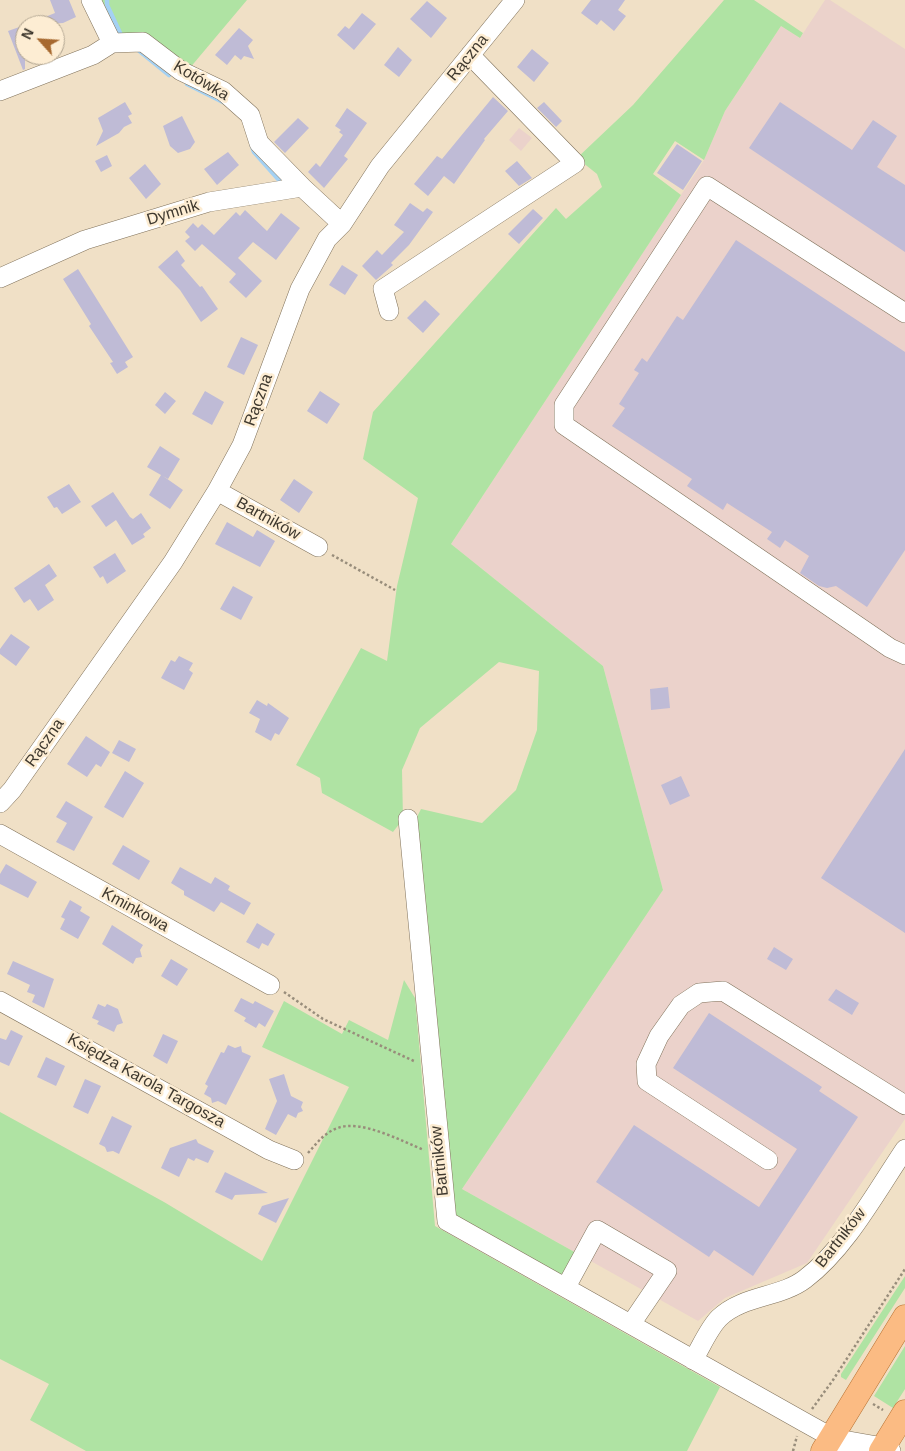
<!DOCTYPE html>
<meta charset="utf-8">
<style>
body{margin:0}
#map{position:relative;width:905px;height:1451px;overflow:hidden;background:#f0e0c6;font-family:Helvetica,sans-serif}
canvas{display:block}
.north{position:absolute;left:15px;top:15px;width:50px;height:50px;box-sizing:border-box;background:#fdedd3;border:1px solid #b1a591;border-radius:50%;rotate:296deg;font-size:14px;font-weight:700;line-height:20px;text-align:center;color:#3f392f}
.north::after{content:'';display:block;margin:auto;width:18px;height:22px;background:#a7692f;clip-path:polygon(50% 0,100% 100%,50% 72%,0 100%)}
</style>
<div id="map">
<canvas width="905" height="1451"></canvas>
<div class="north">N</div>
</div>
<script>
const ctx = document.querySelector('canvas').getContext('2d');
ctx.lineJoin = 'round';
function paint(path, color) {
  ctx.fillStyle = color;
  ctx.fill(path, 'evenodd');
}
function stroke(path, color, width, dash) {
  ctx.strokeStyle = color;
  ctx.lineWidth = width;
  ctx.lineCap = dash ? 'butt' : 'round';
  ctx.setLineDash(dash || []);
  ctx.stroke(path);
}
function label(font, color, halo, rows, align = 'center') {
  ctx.font = font + ' Helvetica,sans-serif';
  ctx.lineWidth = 5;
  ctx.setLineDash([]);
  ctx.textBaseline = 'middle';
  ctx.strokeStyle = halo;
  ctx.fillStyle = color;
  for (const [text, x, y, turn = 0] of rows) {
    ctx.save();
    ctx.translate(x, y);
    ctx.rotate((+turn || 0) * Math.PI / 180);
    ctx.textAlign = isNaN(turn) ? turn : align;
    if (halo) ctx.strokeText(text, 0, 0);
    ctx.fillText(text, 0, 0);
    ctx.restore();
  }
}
paint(new Path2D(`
 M825,0H830L905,49V1119L807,1263L725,1298L698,1321L462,1189L663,890L603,666L451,544L704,160L725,111L781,26L800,38Z
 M519,128L532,138L521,151L509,140Z`), '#ebd2cb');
paint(new Path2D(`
 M98,0H247L189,69C164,53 144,32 114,34Z
 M724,0H754L803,33L800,38L781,26L725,111L704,160L675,141L653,174L681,195L451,544L603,666L663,890L462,1189L578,1254L564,1276L551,1273L451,1212L413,825L421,809L482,823L516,790L537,730L539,671L499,662L420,728L402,770L403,819L393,832L322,793L320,778L296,765L361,648L387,661L397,586L418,498L363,459L373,412L556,208L566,219L602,187L597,174L577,158L633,105Z
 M404,980L415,998L435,1226L720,1387L687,1451H86L30,1420L49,1384L0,1359V1112L164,1202L262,1261L349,1087L262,1047L284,1001L342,1034L349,1020L388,1040Z
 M905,1276V1288L846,1380L841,1377V1374Z
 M905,1346V1389L893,1408L874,1396Z`), '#afe3a3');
stroke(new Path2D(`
 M107,0V5L120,33
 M137,49L169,75
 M187,84L225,103
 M252,146L254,152L279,180`), '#a4d1f3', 4.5);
paint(new Path2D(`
 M50,0H69L76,17L63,23L31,25L30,23L55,13Z
 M591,0H625L618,10L626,16L614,31L601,20L597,25L581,13Z
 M427,1L447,18L431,38L410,19Z
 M362,13L376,24L354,50L337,35L345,26L349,29Z
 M25,25V69L23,70L8,31Z
 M239,28L253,40L248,46L254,59L244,56L241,60L235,55L227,65L215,55Z
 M398,47L412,60L399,77L384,65Z
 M532,49L549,63L534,82L517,67Z
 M493,97L508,111L484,139L485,140L454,184L444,176L428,196L414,184L437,156L442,159Z
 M125,102L132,114L128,116L132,123L124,127L119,133L96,146L103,131L98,118Z
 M544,102L562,121L556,127L537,108Z
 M780,102L852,150L873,120L897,136L877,167L905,185V252L749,148Z
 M347,108L367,123L344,156L348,159L324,188L308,172L316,163L320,167L343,135L339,132L341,130L335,126Z
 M182,116L195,142L190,149L178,153L170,146L163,126Z
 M298,118L309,128L285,153L274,142Z
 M677,144L702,161L683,190L657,173Z
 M228,152L239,165L217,185L204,169Z
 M107,155L112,166L101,172L95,161Z
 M517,161L532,178L519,186L505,171Z
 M145,164L161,184L146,199L129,178Z
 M410,203L423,212L427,208L433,212L409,245L391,263L393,265L376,280L362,266L377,250L382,255L404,232L394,225Z
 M533,209L543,218L519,244L508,234Z
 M245,210L267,231L281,213L300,228L276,260L253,242L238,258L262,281L246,298L229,282L236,274L202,244L195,251L185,241L190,237L185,232L193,223L198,228L202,224L214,235L236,212L240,216Z
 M736,240L905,352V550L867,607L836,586L827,588L819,586L800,573L809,556L785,540L780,548L767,539L772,532L727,503L723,510L687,486L692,479L612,426L625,408L619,404L639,373L634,370L642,358L647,362L677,316L683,320Z
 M177,250L185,261L181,265L200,287L202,286L218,309L201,322L180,290L158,267Z
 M342,265L358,275L345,295L329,285Z
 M78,269L133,357L125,362L128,367L117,374L110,363L113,362L89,326L91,324L63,279Z
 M425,300L440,314L423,333L407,318Z
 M241,337L258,345L244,375L227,367Z
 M205,391L224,402L212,425L192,414Z
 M320,391L340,404L327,424L307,411Z
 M165,392L176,401L165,414L155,405Z
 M160,446L180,459L168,479L163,476L183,490L170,509L149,495L161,475L147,467Z
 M294,479L313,492L299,513L280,500Z
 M69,484L81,502L62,514L57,507L54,508L47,497Z
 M113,492L130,517L133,519L141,513L151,528L143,534L145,537L132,545L116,520L106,527L91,506Z
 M227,522L253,537L257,530L275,541L260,567L215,544Z
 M115,553L126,571L107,584L103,576L100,578L93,567Z
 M49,564L57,576L45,585L54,600L38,611L30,599L24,603L14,588Z
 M233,586L253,597L241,620L220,609Z
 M11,634L30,647L16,666L0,654V649Z
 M179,656L193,663L189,670L193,673L184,690L161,678L171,660L175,662Z
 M668,687L670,708L651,710L650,689Z
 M257,700L267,706L268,703L289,718L279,735L275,733L271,741L255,732L260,719L249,713Z
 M86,736L110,752L101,767L96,764L87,777L67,764Z
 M119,740L136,749L129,762L112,753Z
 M905,749V933L821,878Z
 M125,771L144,783L123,818L104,807Z
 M681,776L690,796L670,805L661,785Z
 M66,801L93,817L74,851L56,842L67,823L56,817Z
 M123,845L150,861L139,880L112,864Z
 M6,864L37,882L28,898L0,884V874Z
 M180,867L211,884L215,877L230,886L228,890L251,903L244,915L221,902L214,912L184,895V891L171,883Z
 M70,900L82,907L80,911L90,917L78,939L60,929L65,919L61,917Z
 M257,923L275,934L268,946L262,943L259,949L246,942Z
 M112,925L143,945L140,950L142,957L136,958L133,964L102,944Z
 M774,947L793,959L786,970L767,959Z
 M171,959L188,969L177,986L161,976Z
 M13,961L54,979L44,1008L32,1002L35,995L27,992L30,985L7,974Z
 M836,989L859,1003L852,1015L828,1000Z
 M241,998L253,1004L255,1001L274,1011L265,1027L259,1023L256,1028L244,1021L246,1018L234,1011Z
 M98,1004L105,1007L107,1004L118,1009L123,1023L117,1025L114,1032L97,1024L99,1021L92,1018Z
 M709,1013L822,1087L819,1091L858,1117L753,1276L714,1250L709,1257L596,1182L634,1125L759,1207L797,1149L673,1068Z
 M11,1030L23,1036L9,1066L0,1062V1038L6,1040Z
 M163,1034L178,1041L167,1064L153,1056Z
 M228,1045L235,1048L241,1046L242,1052L251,1056L226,1105L218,1101L212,1103L211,1098L204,1094L208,1086L205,1084L221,1052L224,1053Z
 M46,1057L65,1066L56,1086L37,1077Z
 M284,1074L291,1096L303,1102L301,1107L303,1111L298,1113L296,1118L288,1114L276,1135L265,1129L277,1101L269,1079Z
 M85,1079L101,1086L88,1114L73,1107Z
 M112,1116L132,1126L119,1154L113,1151L107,1152L105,1147L99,1144Z
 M196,1139L198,1143L214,1151L208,1163L196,1158L194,1161L188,1158L179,1177L161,1168L170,1148Z
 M225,1172L268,1193L235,1195L232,1200L215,1192Z
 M289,1198L276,1223L258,1214L262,1206Z`), '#bfbbd6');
const minor = new Path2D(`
 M91,0L112,43L143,42L181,71L223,91L250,115L259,143L302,187
 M0,91L93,55L112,43
 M0,278L85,240L209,202L302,187L342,224
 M389,311L383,289L575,163L470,55
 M905,313L707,186L564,405V425L890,648L905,655
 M217,491L318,547
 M0,803L12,790L173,562L217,491L242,445L300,289L327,239L342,224L380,166L515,0
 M408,819L447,1221L804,1422L831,1437L847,1451
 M0,834L270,985
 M0,1001L269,1150L294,1160
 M768,1160L647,1081L646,1064L659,1036L681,1005L699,993L723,991L905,1105
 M566,1287L597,1230L667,1271L631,1324
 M693,1360C701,1347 709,1328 719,1318C743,1295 780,1298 805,1279C846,1248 876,1192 905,1149
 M832,1438L883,1447L891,1451`);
const major = new Path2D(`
 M823,1451L905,1317
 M881,1451L905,1412`);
stroke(minor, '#80725b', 20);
stroke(major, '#b77030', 25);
stroke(new Path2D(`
 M332,555L395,590
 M284,992L323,1019L416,1062
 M308,1153C317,1143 325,1132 338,1128C360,1119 402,1141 424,1150
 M873,1404L883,1410
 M812,1409L833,1380L905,1269
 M793,1451L797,1436`), '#988d7b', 2.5, [2.5, 2.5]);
stroke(minor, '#fff', 19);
stroke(major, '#fbbb83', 24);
label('16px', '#3f392f', '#fdedd3', [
 ["Rączna",468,58,-51],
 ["Kotówka",201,81,31],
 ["Dymnik",173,213,-17],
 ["Rączna",259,400,-70],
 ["Bartników",268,519,29],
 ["Rączna",45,743,-55],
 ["Kminkowa",135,910,29],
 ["Księdza Karola Targosza",146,1081,29],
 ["Bartników",440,1161,-96],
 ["Bartników",841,1238,-52]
]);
</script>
